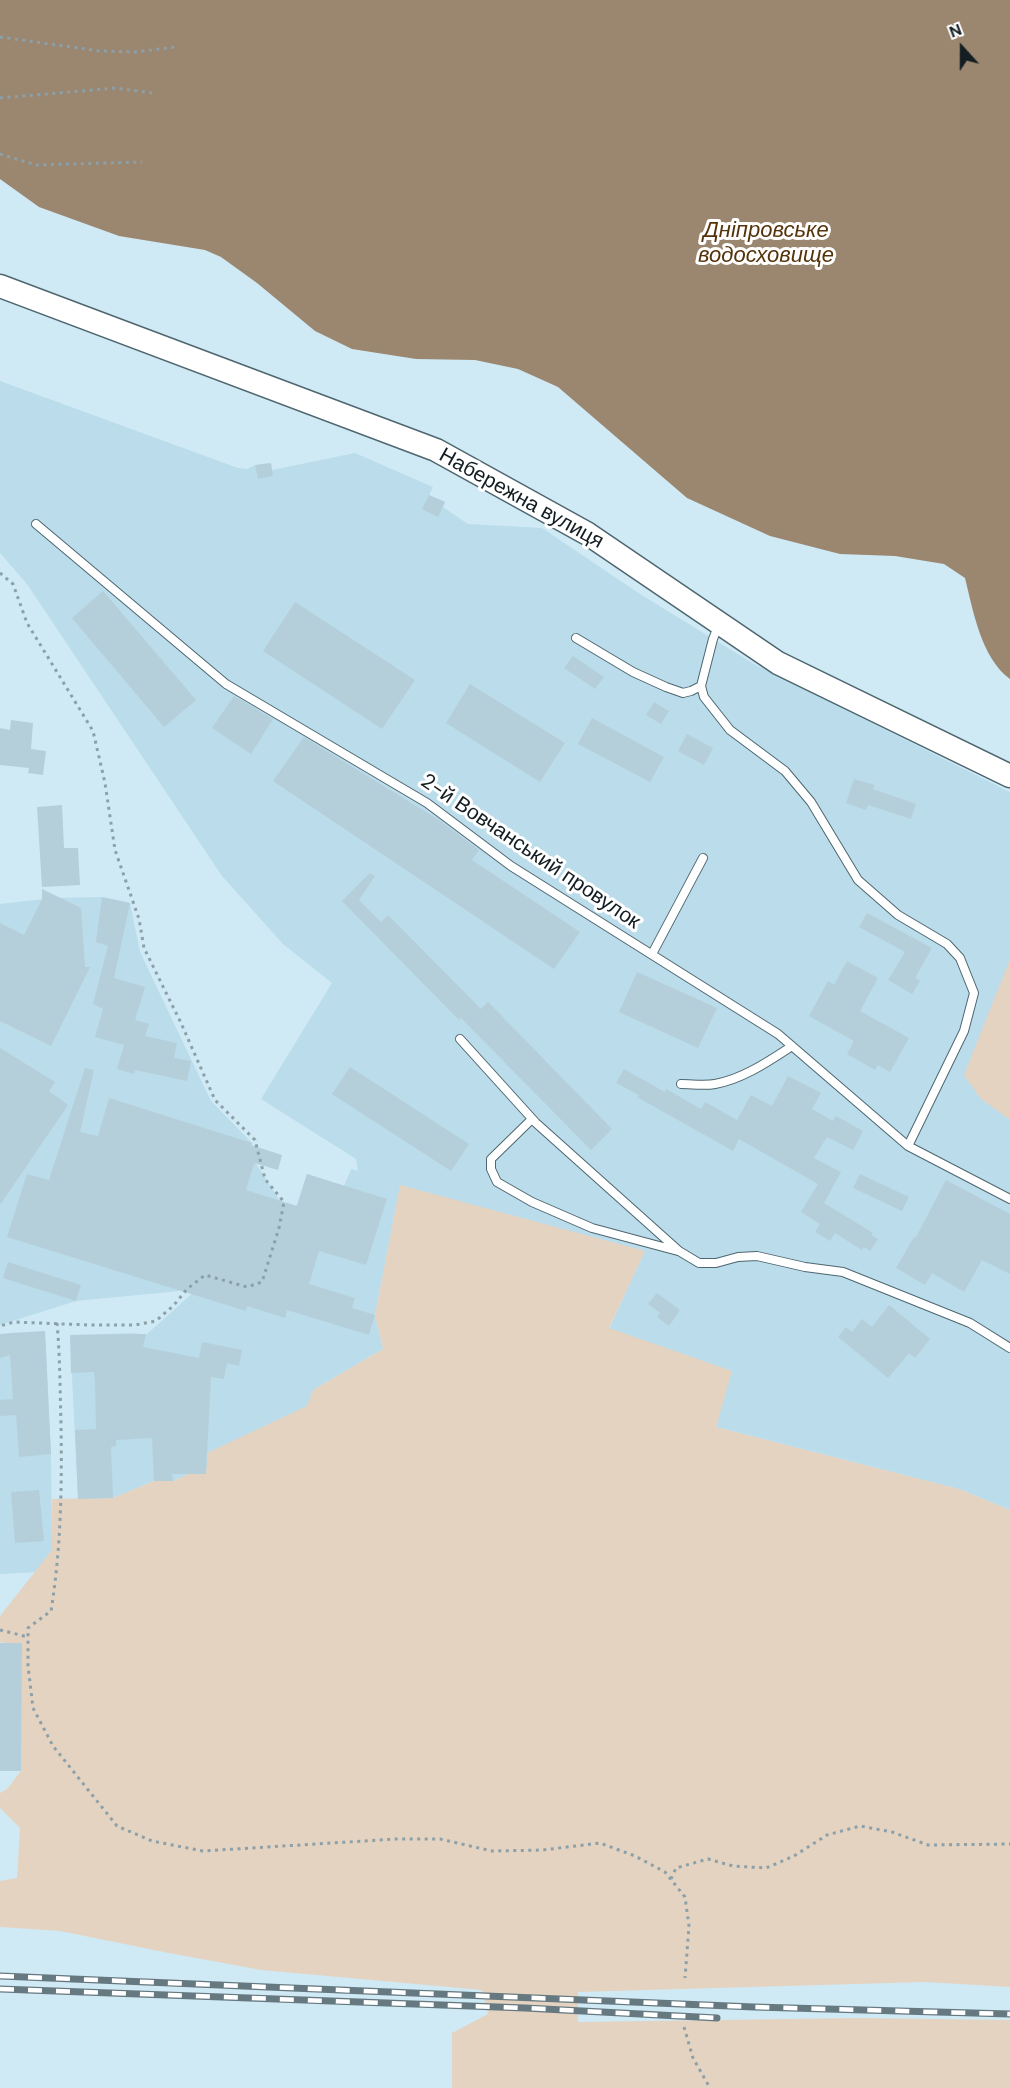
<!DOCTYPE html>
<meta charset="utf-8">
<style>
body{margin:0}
#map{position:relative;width:1010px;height:2088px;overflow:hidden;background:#cfeaf5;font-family:"DM Sans",sans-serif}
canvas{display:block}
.north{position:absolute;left:932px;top:18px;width:60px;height:60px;-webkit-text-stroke:4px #fff;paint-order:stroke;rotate:339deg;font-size:16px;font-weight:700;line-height:24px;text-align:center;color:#141e22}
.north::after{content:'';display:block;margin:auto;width:21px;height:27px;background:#141e22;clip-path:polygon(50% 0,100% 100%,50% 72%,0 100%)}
</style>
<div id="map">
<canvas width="1010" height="2088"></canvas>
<div class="north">N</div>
</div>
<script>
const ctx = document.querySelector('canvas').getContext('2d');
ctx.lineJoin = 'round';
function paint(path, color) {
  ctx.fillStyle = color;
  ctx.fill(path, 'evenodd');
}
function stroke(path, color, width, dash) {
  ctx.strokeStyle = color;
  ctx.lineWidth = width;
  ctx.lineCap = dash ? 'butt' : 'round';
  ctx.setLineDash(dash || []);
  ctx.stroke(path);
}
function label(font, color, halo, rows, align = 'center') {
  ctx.font = font + ' "DM Sans",sans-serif';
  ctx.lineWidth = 6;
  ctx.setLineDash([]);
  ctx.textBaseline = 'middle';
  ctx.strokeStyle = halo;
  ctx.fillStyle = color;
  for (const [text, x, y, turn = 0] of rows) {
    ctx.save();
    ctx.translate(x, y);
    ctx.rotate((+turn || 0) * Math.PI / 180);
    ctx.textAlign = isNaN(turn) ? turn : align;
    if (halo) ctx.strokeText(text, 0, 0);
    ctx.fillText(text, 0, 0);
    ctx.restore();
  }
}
paint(new Path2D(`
 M0,381L238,468L247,469L255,465L271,463L272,470L355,453L433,487L429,495L445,502L443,507L468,524L542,528L640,594L754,664L1010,792V1510L959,1489L716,1427L731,1371L609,1329L644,1252L400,1186L375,1315L383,1349L313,1390L308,1406L208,1453L206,1475L189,1474L173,1481H154L113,1498L78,1499L70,1335L134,1333L146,1335L206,1281L296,1207L307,1174L344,1186L351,1169L358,1171L356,1159L261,1099L332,983L283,944L222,876L27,584L0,553Z
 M102,897L130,903L140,952L211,1101L252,1143L255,1162L280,1201L185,1273L179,1291L76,1301L0,1325V904L53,898Z
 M45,1331L51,1454L52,1550L36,1572L0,1574V1337L8,1333Z`), '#badceb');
paint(new Path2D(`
 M1010,959V1120L980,1098L964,1075Z
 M400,1185L645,1251L609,1328L732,1371L716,1427L959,1489L1010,1510V1987L925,1982L578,1992V2022L858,2018L1010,2020V2088H452V2033L488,2014L482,1990L261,1970L169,1953L60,1931L0,1927V1881L17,1878L20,1828L0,1808V1793L7,1789L21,1771L5,1643L0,1642V1616L52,1550V1499L113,1498L154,1481H173L189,1474H206L207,1453L307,1406L313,1390L383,1349L375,1315Z`), '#e5d3c1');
paint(new Path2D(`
 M0,0H1010V679C981,658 973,610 965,578L944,564L895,556L840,554L770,536L687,498L558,387L518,369L475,360L416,359L352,349L315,331L257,283L221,257L205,250L119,236L39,207L0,179Z`), '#9b8670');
paint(new Path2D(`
 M271,463L273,476L258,479L255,465Z
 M429,495L445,502L438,517L422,509Z
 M103,591L196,700L164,727L72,618Z
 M295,602L415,680L382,729L263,651Z
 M573,656L604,677L595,689L564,668Z
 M470,684L565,743L540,782L446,723Z
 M234,696L273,719L251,754L212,728Z
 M654,702L669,711L661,724L646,715Z
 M592,718L664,757L650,782L578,744Z
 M11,720L33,723L31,749L46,751L43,775L28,773L29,768L0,765V728L10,730Z
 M687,734L713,748L704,765L678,751Z
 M304,737L439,820L479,850L472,860L580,932L554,969L273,781Z
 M854,779L875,785L873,789L916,804L911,819L868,805L866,810L846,803Z
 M62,805L64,848H78L80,885L42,887L37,807Z
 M370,873L375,876L359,900L381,922L388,915L481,1009L488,1002L612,1129L591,1150L461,1018L459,1020L342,901Z
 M42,889L81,908L85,967H90L51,1046L0,1021V923L24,935L42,899Z
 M102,897L130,903L114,978L145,987L135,1020L149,1024L145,1036L177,1043L174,1058L191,1061L187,1081L135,1070L134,1074L117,1069L124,1045L95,1037L103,1009L93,1004L108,946L96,942Z
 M867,913L932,948L915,978L920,981L912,994L888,980L905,952L859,927Z
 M847,961L878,978L860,1011L909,1038L890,1072L878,1065L875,1070L847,1054L854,1041L809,1016L828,981L834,985Z
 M637,972L717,1008L698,1048L619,1012Z
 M0,1048L55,1082L49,1091L68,1105L0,1205Z
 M350,1067L469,1144L451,1171L332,1094Z
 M85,1068L94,1070L80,1132L98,1136L109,1098L252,1143L251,1145L282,1155L278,1170L254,1163L246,1190L297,1206L307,1174L387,1199L366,1265L319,1251L309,1284L355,1298L352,1308L375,1315L369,1335L287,1310L285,1318L247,1306L246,1311L7,1237L27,1174L49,1180Z
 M624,1069L665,1092L666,1089L701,1109L705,1102L737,1120L751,1095L772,1106L788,1076L821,1093L812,1109L833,1121L836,1116L863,1131L853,1150L827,1137L814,1158L841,1172L824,1203L873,1233L871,1235L878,1239L870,1251L864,1247L862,1250L835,1233L830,1241L815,1232L820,1224L801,1212L818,1184L739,1139L733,1151L637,1097L639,1095L616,1083Z
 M860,1174L909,1197L902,1211L853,1188Z
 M946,1180L1010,1214V1274L982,1260L964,1292L932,1273L925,1285L896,1268L914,1237H916Z
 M8,1262L81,1285L76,1301L3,1278Z
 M657,1293L680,1310L669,1326L657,1317L660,1313L648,1304Z
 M889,1305L930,1339L915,1358L909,1353L888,1378L838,1337L846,1327L852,1332L862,1319L872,1327Z
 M45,1331L51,1454L19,1457L16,1415L0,1416V1400L13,1399L10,1355L0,1358V1334Z
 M146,1334L143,1347L199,1358L202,1342L242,1350L239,1366L227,1363L224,1379L211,1377L206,1474H172L173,1481H154L152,1438L116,1440V1446L111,1447L113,1498L78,1499L75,1430L96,1429L95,1383L94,1372L71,1373L70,1335Z
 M39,1490L44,1541L15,1543L11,1492Z
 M0,1643H22L21,1771H0Z`), '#b5cfda');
const lane = new Path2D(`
 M36,524L226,684L427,803L511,866L778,1034L908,1146L1010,1199
 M719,624L713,639L701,686L704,697L730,730L785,771L811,802L858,880L898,915L947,944L960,958L974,993L964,1031L908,1146
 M576,638L633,672L666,687L683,693L691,691L701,686
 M652,954L703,858
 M460,1039L536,1123L679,1251L699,1263H716L738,1257L757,1256L805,1267L843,1272L970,1323L1010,1348
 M681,1084C692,1084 704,1086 715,1084C743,1079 769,1061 792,1046
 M532,1119L491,1159V1169L497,1182L532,1202L592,1228L678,1251`);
const secondary = new Path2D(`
 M0,286L436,450L588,534L778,663L1010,776`);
stroke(lane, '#4e666f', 10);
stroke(secondary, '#4e666f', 25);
stroke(new Path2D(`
 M0,37L100,51L135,52L175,47
 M0,98L116,88L152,93
 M0,154L36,165L142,162
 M0,573L13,584L27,623L93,731L105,783L115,850L139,919L144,948L181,1023L215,1100L255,1140L265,1179L284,1202L279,1228L262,1282L247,1287L205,1275L187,1289L174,1305L156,1321L135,1325H90L14,1322L0,1326
 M57,1323C60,1356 60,1390 61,1424C62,1487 61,1549 51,1611L28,1628V1666L33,1708L53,1746L117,1826L152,1841L203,1851L396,1839H440L492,1851L543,1850L600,1843L635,1856L665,1872L685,1897L689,1926L685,1978
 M0,1630L28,1637
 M671,1879L676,1868L708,1859L733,1866L766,1868L794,1856L827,1835L860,1826L892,1832L928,1845L1010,1844
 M684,2027L693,2058L710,2088`), '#8ba0a9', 3, [3, 4.5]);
stroke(lane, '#fff', 8);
stroke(secondary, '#fff', 22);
const rail = new Path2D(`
 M0,1976L754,2007L1010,2014
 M0,1989L525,2008L717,2018`);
stroke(rail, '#677980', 7);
stroke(rail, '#fff', 4.5, [14]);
label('21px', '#141e22', '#fff', [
 ["Набережна вулиця",521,499,29],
 ["2-й Вовчанський провулок",530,852,34]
]);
label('italic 22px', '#55340b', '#fff', [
 ["Дніпровське",766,231],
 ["водосховище",766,256]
]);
</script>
